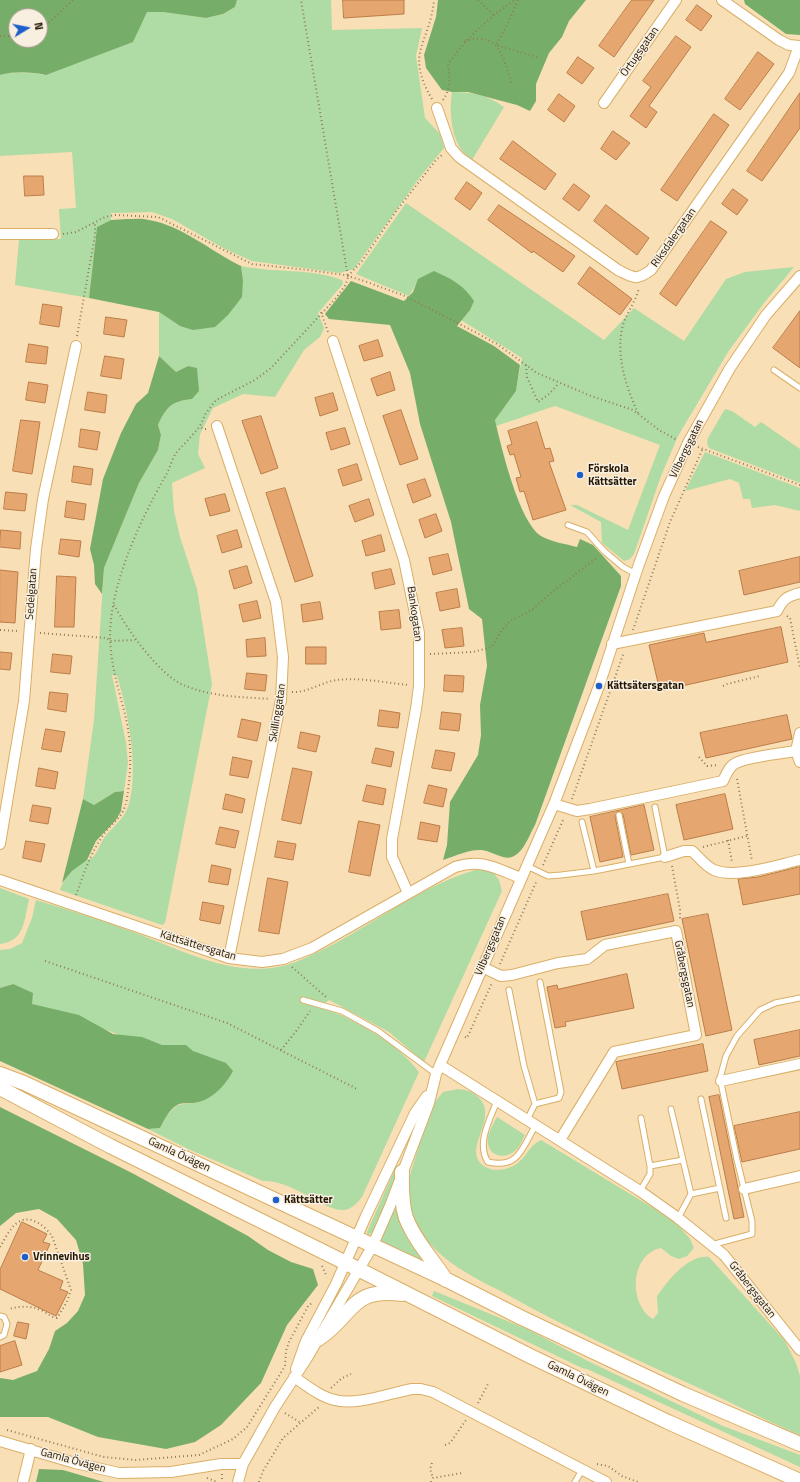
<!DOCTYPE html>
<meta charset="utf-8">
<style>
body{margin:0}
#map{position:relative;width:800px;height:1482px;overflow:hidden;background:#f9dfb5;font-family:"Titillium Web",sans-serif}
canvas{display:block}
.north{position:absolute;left:8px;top:8px;width:40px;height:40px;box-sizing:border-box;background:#f8efe1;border:1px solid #a29887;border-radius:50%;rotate:80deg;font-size:11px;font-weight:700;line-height:16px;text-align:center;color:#221601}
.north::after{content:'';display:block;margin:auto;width:14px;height:18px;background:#1c5fcb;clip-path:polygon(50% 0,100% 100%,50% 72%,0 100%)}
</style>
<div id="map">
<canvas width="800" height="1482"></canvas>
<div class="north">N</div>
</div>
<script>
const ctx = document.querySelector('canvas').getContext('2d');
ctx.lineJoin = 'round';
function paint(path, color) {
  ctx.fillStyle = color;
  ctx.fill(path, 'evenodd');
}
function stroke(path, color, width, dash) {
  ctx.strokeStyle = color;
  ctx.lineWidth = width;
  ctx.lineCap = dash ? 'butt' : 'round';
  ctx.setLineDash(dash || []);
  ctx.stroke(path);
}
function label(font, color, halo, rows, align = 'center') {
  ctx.font = font + ' "Titillium Web",sans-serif';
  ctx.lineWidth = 3;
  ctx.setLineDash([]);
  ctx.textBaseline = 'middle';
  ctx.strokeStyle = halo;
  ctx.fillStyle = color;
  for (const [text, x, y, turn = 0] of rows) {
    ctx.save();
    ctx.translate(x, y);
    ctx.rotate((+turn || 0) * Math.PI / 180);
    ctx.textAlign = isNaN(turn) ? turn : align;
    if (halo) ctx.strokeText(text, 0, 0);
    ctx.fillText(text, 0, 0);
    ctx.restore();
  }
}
paint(new Path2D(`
 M237,0H331L332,30L422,28L416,56L425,118L440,134L444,148L420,177L354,269L340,273L252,261L225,249L172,219L152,212L111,213V220L97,227L89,298L15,285L19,240L61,239L59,209L76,208L72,152L0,156V75C15,71 29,72 44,75L132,42L147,12H163L206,18L223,14L235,7Z
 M452,92C471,92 488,95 504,107L472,160C467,155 461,151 459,146C451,132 449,108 452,92Z
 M406,203L604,340L634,308L684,341L726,279L745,272L794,267L764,303L728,352L678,436L661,476L634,554L630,559L624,561L602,543L601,522L570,505H577L628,530L660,445L555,406L496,426L495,420L516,391L522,358L461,320L470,310L419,279L409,296L356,274Z
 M241,266C274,273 310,268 342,280L343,284L318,313L324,328L320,337L304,350L275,397L243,394L213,408L200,434L198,454L205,468L172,483L174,511L180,537L197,589L212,684L165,923L162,925L60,890C63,879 73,869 83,862C86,860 91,859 93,857C98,852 100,844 104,838C112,827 125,819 129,804C139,768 128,711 117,676L112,675L126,743L128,763L124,791L115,792L94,805L83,799L94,720L104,568L139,483L158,450L161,435L158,425C166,407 172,401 192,399L197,376V368L188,366L176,372L159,356V312L180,326L243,280Z
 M725,409L732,411L755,427L761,422L800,449V483L709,448L707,443L708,438Z
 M705,452L800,488V511L775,505L752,508L750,499H743L739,483L730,479L685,491Z
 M475,870L492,871L499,880L502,891L424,1062L389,1032L329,1000L320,1007C327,1010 334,1012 341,1015C370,1029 399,1046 419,1072L362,1197C357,1203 352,1209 344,1210C322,1211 294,1180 263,1181L188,1149L148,1129L160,1128L165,1117L177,1105L200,1102L231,1074L32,1004L12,984L0,988V950L10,949L22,943L32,918L36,900C69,910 101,920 133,932C185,951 242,984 298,961C360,936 412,889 475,870Z
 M0,888L29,899C24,920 25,941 0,944Z
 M458,1089C467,1090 471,1091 477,1096C502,1117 460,1149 484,1166C494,1173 511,1170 520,1161C528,1154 530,1145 541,1140L655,1209L679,1226L690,1239L694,1248L687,1256L679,1259L671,1256L661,1248C630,1254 628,1304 653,1319L658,1313L657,1296C668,1281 688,1254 709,1257L785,1341L796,1363L800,1376V1435C762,1419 725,1399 688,1383C626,1355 565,1327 506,1294C481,1281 453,1268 433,1247C413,1227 406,1202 410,1175L431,1107L443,1092Z
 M497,1117L525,1135C522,1140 520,1147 515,1151C506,1159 490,1157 488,1144C486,1135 493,1125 497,1117Z
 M395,1169L397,1171L394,1185L375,1231L368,1235L367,1232Z
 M399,1207C401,1217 402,1228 407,1238C413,1247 423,1253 425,1264L380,1242L395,1209Z
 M434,1291L527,1329L588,1361L723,1426L800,1455V1467L587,1369L582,1368L432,1296Z`), '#afdba5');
paint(new Path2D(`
 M0,0H237L235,7L223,14L206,18L163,12H147L133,42L46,75C30,72 16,71 0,75ZM16,16H40V40H16Z
 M438,0H586L569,21L562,37L549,53L536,84V101L530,111L517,105L468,92H452L442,90L426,68L424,55L436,17Z
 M744,0H800V35L786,34L745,4Z
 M127,219C134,219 142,218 149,220C181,225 212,252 241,266L243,280L242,297L228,315L215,327L193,330L180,326L159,312L89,298L97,227L111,220Z
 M434,271C450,278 464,285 474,301L470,310L457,326L494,346L520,365L516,391L495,420C501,446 519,522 541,536C551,542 566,544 577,547L580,539L593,545L621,576V586L535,825C528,837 521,862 503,857C496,855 489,851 482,850C469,849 455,856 443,860L447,845L450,802L478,755L481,735L480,705L487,666L482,619L469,609L451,522L420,424L410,373L390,325L329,319L325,314L351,281L404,301L413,292L418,279Z
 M159,356L176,372L188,366L197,368L199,391L192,399C172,401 166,407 158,425L161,435L158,450L139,483L104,568L102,594L95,584L94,565L90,549L103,479L121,433L136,404L148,393Z
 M124,791L121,811L116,820L96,841L87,860L72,871L62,883L83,799L94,805L115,792Z
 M13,984L33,993L32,1004L79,1015L113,1034L142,1037L162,1045H186L193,1051L226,1063L233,1071C226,1084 214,1098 199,1102C192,1104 182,1102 177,1105C169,1110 164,1120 160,1128L148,1129L0,1061V988Z
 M0,1107L132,1173L248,1236L268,1250L291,1262L313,1269L318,1285L287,1325L261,1383L221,1425L195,1442L166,1449L98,1437L48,1417H0V1378L13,1380L37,1371L49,1349L55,1331L67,1323L78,1311L85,1295L83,1264L76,1240L57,1219L39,1209L16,1213L0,1226Z
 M39,1469L63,1470L104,1482H36Z`), '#76ae69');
const building = new Path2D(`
 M343,0H404V14L344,18Z
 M632,0H654L614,57L599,46Z
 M697,5L712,16L701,31L686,20Z
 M676,36L691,47L649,106L657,112L646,128L630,116L651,87L643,81Z
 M758,52L774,64L740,110L725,99Z
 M578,57L594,68L582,84L567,73Z
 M800,93V128L762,181L747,171Z
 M559,94L575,106L564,122L548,110Z
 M714,114L729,125L677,201L661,190Z
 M613,131L630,143L616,160L601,149Z
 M513,141L556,174L545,190L500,159Z
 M24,176H43L44,195L25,196Z
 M467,182L482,193L470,210L455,199Z
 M574,184L590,196L579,211L563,199Z
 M733,189L748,200L737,215L722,204Z
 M499,205L575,256L563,272L533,251L532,253L488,220Z
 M606,205L649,238L637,255L594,221Z
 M711,221L727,232L676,306L660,294Z
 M590,267L632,299L620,315L578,284Z
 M43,304L62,307L59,327L40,324Z
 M800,311V368L773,348Z
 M106,317L127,320L124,337L104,334Z
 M378,340L383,356L364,361L359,346Z
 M29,344L48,347L46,364L26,362Z
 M105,356L124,359L121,379L101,376Z
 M390,372L395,390L377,396L371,379Z
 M29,382L48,385L45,403L26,400Z
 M88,392L107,395L105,413L85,410Z
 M333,393L338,410L320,416L315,398Z
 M401,410L418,459L400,465L383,416Z
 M261,416L278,468L261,474L242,421Z
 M21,420L40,422L32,474L13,471Z
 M537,422L545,449L550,448L554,461L549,462L566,510L533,520L524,491L520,492L516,478L521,477L514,454L510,455L507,446L512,444L508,431Z
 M345,428L350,444L331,450L326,433Z
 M81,429L100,432L97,450L79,447Z
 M357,464L362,480L343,486L338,470Z
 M74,466L93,469L91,485L72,482Z
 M425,479L431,496L413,503L407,485Z
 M285,488L313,576L295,582L266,493Z
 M6,492L27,494L25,511L4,509Z
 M225,494L230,511L210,516L205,499Z
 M369,499L374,515L355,522L349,506Z
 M67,501L86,504L84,520L65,517Z
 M436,514L442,531L425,538L419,520Z
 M1,530L21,532L20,549L0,547Z
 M237,530L242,547L222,553L217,536Z
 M381,535L385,551L366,556L362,541Z
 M61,539L81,541L79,557L59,554Z
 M448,554L452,570L433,575L429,558Z
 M800,557V582L744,595L739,571Z
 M247,566L252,583L234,589L229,571Z
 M391,569L395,584L375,589L372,573Z
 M0,570L18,572L15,623L0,622Z
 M57,576L76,577L74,627H55Z
 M457,589L460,607L440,611L436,593Z
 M257,601L261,618L243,622L239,605Z
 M320,602L323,619L303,622L301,605Z
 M399,610L401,628L381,630L379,612Z
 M781,627L788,662L660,691L649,645L704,633L706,642Z
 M462,628L464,646L445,648L442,630Z
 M265,638L266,656L247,657L246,640Z
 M306,647H326V664H306Z
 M0,652L12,653L10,670L0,669Z
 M53,654L72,656L70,674L51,672Z
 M247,673L267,675L265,691L245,689Z
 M445,675L464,676L463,692L444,691Z
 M50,692L68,694L66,712L48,709Z
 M380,710L400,713L398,728L378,726Z
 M442,712L461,714L459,731L440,729Z
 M787,715L792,739L706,758L700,733Z
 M242,719L261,723L257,741L238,737Z
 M46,729L65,732L61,752L42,749Z
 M301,732L320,736L316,752L298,748Z
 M376,748L394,752L391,767L372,763Z
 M436,750L455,753L451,771L432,768Z
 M233,757L252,761L248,778L230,775Z
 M39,768L58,772L55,789L36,786Z
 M293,768L312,772L301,824L282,820Z
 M367,785L386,789L383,805L363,801Z
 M429,785L447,789L443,807L424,803Z
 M226,794L245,799L242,813L223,809Z
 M725,794L733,829L684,840L676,805Z
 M33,805L51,808L48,824L30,821Z
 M644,805L654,850L631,855L623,814L618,811L615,816L623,857L600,862L590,817Z
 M359,821L380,825L370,876L349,872Z
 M421,822L440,826L437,842L418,839Z
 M220,827L239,831L235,848L216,844Z
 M26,841L45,844L41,862L23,858Z
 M278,841L296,844L293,860L275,857Z
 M212,865L231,869L228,885L209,882Z
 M800,867V894L743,905L738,879L758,877Z
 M268,878L288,882L279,934L259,931Z
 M668,894L674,921L587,940L581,912Z
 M203,902L224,906L220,924L200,920Z
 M708,914L732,1030L706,1036L682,919Z
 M627,974L634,1008L565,1022L566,1026L555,1028L547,987L557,985L558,989Z
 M800,1030V1056L759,1065L754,1040Z
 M703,1044L708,1071L622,1089L616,1062Z
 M719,1095L744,1217L734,1219L709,1097Z
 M800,1112V1149L742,1162L734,1126Z
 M22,1222L47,1234L43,1242L50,1244L38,1270L63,1281L60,1289L68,1292L56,1316L0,1289V1270Z
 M18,1322L29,1324L26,1339L14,1336Z
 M15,1341L22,1365L0,1372V1346Z`);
paint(building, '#e6a670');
stroke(building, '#bb7d48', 1);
const lane = new Path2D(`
 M774,370L800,388
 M568,525L587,532L604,551L623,567L636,574
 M619,815L629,864
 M582,822L594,871
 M527,866L548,876L561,875L594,871L665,857L655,807
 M509,990L524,1066L535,1104
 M303,1000L342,1011L378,1031L436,1074
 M701,1099L726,1218
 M497,1101C490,1119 476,1144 488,1162C518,1169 522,1149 535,1126
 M671,1109L691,1194
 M527,1120L535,1104L559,1098L561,1092L540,982
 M650,1166L683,1160
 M640,1191L650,1174V1166L641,1118
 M678,1218L691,1194L720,1188
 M711,1245L752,1234V1221L737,1160L720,1078L726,1056L737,1036L760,1010L775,1003L800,998
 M0,1316L4,1317L7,1324L4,1335L0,1337
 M575,1482L582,1470`);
const street = new Path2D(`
 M722,0L779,40L789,45L800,46
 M604,103L676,0
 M437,108L451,148L459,157L618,270C634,278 636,281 651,270L789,73L799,46
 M0,234H53
 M333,341L404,560L419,633V686L416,709L392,839V857L408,893
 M217,426L276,602L283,657L281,700L229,958
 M612,644L777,611C783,599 787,596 800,593
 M796,751L800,733
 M554,804L577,811L590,809L723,781C726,775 729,766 736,763C747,757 782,753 796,751L800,762
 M0,844L24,701L36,549L43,499L76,346
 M665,857L684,851H692C699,857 705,866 714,870C736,879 777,865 800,860
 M0,880L229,958L262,962L283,959L312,948L455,867C481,858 497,869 521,878
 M482,967L501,976L512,975L558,963L587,959L605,945L676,931L696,1035L614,1052L560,1140
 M440,1065L640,1191L678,1218L724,1255L800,1350
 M721,1081L800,1064
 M744,1189L800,1176
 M296,1369L306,1341L336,1284L366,1216L415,1113L427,1096
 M294,1377C306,1385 320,1397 335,1400C356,1406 390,1393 412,1389H421L433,1392L606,1482
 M0,1441L75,1463L119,1473L171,1472L221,1464H243
 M23,1482L31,1449
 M238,1482L243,1464L275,1407L307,1358L372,1247L390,1206L429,1103L436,1074L554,804L599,686L638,567L664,496L688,443L730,368L766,315L800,276`);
const secondary = new Path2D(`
 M0,1074L24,1083L447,1280L520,1317L683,1394L800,1444
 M0,1088L110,1146L346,1263L530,1356L668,1422L800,1481
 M402,1172C402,1187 401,1203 406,1218C415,1241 433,1260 446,1280
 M318,1339C354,1316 349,1287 402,1294`);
stroke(lane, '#d9af67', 7);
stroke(street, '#d9af67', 12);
stroke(secondary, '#d9af67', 16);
stroke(new Path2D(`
 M478,0L494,15
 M518,0L508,23L496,45L540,58
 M40,31L73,0
 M0,36H16
 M465,41C500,31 502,57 512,83
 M432,99C404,52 430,44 434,0
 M443,100C451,88 450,78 448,64C469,35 486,20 515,0
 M63,234L76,232L105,217L115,215L158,217L252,264L308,270L345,275L367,282L405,296L475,332L497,344L537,373L591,396L633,410L659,430L677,440
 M348,276L362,261L397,210L436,160L442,155
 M321,312L328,332
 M77,336L95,235V223
 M526,365L527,377L538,402L549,394L559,383
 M638,413C626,387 615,354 623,325C627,312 636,301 639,288
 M206,429H203L200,426L206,413L216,400L255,380L271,368L337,297L346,284L348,277L301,0
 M698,447L800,485
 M114,605C127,629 160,677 186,686C213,697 242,697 270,699
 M787,616L790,618L800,668
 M0,630L19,631
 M633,630L670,522L703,448
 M40,633L107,638L110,641L135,640
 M430,654L473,652L492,647L501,631L510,621L532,610L553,591L598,557
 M723,686L727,684L760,676
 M292,692C308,693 321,682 337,680C360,677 386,683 409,685
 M699,757L707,766L718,765
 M737,779L752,861
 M572,799L624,652
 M728,840L732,862
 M703,847L747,836
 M543,865L564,818
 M672,866L680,910V920
 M76,895C83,876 89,857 100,840C109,823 124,820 127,798C131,772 132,744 126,719C121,697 113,674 111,651C104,596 139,522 166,475C170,468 172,459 176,453C184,444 193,435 200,426
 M45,961L227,1023L357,1089
 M500,964L537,880
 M292,967L326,997
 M465,1037L467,1038L492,983
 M281,1050L297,1030L310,1011
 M0,1247C5,1239 9,1229 17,1223C29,1213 45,1226 52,1236L71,1290L67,1302L57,1318C51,1317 48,1314 43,1311C30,1305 22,1306 9,1309
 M322,1266L327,1277
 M331,1388L342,1378L351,1374
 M478,1403L488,1384
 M285,1413L301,1423
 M7,1430L104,1457L136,1460L199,1455L233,1439L247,1427L285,1366L286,1351L289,1342L308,1306L312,1303
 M445,1445L450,1443L466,1420
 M432,1463L430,1469L433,1478
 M597,1464L608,1466L622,1476L638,1482
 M222,1474V1482
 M207,1478L217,1482
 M259,1482L263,1471L283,1438L319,1407
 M431,1482L433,1478L462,1473`), '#8f7c5c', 2, [1, 3]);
stroke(lane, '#fff', 5);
stroke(street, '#fff', 10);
stroke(secondary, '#fff', 14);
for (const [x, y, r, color] of [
 [580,475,4,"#1c5fcb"],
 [599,686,4,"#1c5fcb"],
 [276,1200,4,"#1c5fcb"],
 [25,1257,4,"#1c5fcb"]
]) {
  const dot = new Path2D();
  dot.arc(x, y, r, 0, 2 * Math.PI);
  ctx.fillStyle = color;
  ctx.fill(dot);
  stroke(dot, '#f8efe1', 1.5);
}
label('11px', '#221601', '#f8efe1', [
 ["Örtugsgatan",640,52,-55],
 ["Riksdalergatan",674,238,-55],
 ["Vilbergsgatan",687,449,-64],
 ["Sedelgatan",32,594,-86],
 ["Bankogatan",414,614,82],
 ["Skillinggatan",278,713,-81],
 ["Kättsättersgatan",198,946,17],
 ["Vilbergsgatan",491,946,-67],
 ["Gråbergsgatan",684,974,79],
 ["Gamla Övägen",179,1155,25],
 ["Gråbergsgatan",752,1290,52],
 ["Gamla Övägen",578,1379,26],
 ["Gamla Övägen",73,1461,15]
]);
label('bold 11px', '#221601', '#f8efe1', [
 ["Förskola",588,469],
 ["Kättsätter",588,482],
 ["Kättsätersgatan",607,686],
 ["Kättsätter",284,1200],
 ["Vrinnevihus",33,1257]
], 'left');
</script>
